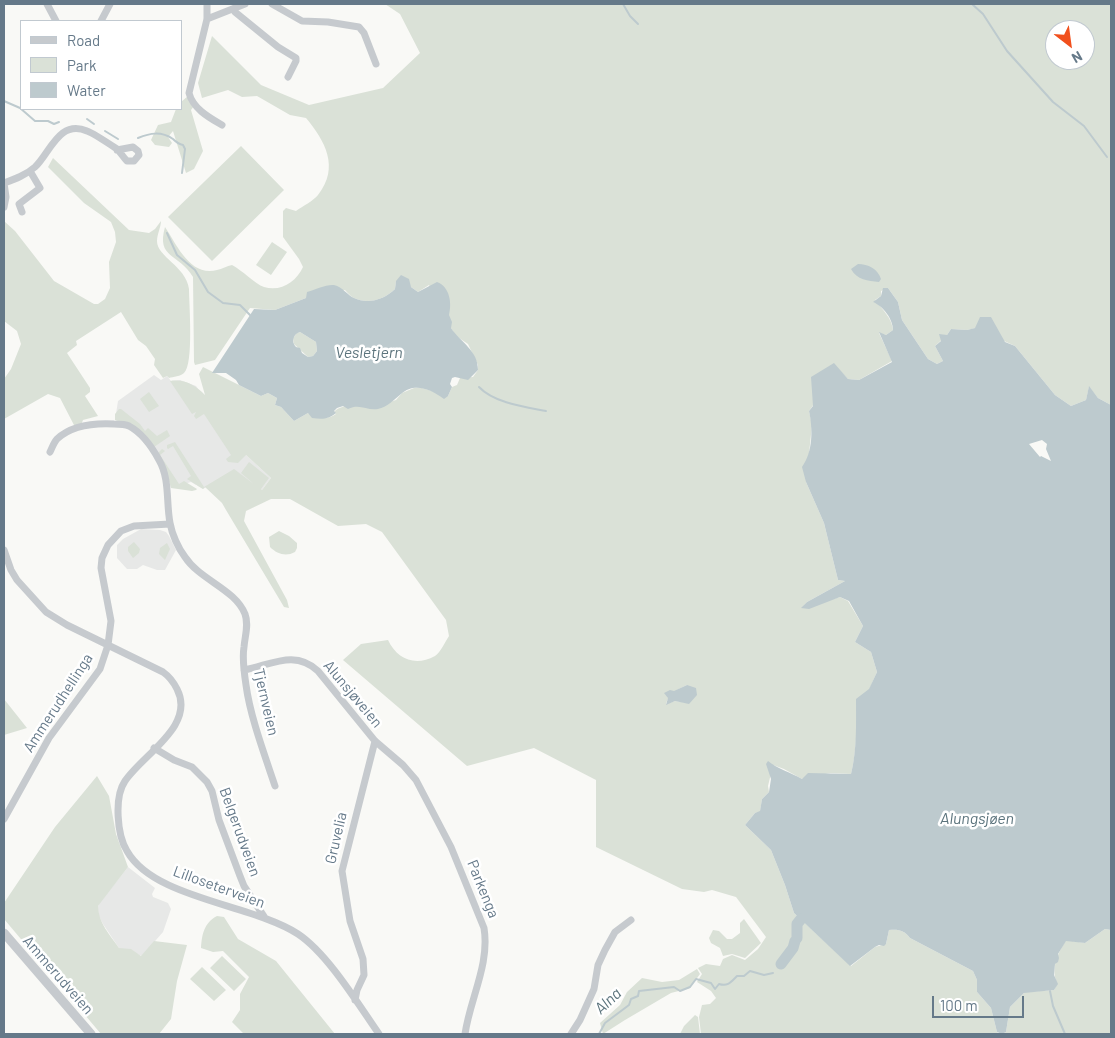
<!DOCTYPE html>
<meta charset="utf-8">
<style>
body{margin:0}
#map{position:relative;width:1115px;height:1038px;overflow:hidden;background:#f9f9f6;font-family:Barlow,sans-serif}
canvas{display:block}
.frame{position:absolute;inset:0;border:5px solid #657989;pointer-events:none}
.legend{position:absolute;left:20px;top:20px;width:162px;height:90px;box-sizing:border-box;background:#fff;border:1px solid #c1c9d0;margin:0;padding:6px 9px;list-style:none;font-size:15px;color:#657989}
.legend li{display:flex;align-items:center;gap:10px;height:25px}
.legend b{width:25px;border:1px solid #c1c9d0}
.north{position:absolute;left:1045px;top:20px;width:50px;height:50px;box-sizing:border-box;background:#fff;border:1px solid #c1c9d0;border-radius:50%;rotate:150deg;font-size:14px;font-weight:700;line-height:20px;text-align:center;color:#657989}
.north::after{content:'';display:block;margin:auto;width:18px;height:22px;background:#f1501d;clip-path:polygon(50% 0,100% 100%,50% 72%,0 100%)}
.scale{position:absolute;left:932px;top:996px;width:92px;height:22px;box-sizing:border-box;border:2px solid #657989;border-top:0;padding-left:6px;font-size:15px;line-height:18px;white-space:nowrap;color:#657989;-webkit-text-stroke:4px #fff;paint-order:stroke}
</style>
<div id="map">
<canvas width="1115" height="1038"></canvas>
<div class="frame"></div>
<ul class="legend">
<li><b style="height:6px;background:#c6cace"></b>Road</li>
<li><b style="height:14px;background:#dae1d7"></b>Park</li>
<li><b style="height:14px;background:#bdcace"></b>Water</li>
</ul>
<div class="north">N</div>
<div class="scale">100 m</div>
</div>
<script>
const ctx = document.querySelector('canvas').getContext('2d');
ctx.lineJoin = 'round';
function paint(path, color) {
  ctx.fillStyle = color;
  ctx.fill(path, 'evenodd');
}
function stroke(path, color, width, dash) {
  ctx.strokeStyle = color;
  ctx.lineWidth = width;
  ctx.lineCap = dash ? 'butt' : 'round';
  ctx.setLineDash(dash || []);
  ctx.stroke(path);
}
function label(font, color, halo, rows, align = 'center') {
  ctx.font = font + ' Barlow,sans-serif';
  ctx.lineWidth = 5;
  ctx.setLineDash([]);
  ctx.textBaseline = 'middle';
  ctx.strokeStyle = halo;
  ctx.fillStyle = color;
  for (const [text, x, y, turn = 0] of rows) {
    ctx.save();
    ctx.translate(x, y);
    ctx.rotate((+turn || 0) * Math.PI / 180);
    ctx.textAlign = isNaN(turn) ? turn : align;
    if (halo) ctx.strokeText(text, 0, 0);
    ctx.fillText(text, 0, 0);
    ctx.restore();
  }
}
paint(new Path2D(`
 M154,375L161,380L167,376L171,381L180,380L196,386L246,455L271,478L262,490L234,470L203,489L191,482L171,488L167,473L154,446L121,422L115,420L118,401Z
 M141,529L160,530L166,532L169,536L176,550L165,570H157L143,565L137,569H127L117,558V545L123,539Z
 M128,867L155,888L152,894L153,897L168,903L171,909L163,932L142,956L119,948L103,924L98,914V906L100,902Z`), '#e7e8e7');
paint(new Path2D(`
 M385,4H1111V405L1098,398L1089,387L1086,400L1071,406L1055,395L1015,346L976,328L967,330L951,329L947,335L935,346L943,361L937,364L928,359L902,320L898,302L888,288L881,291V296L875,300C882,309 892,318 893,330L886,335L879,333L892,361L859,380L848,379L839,370L809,411L812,425L806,482L824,523L838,580L845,581L807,602L802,608L840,597L848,601L863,626L855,642L871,652L877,672C867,693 859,717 856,739C855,751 854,762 851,774L830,773L802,779L784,769L773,765L768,786L769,792L762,799L760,812L755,813L745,825L771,850L785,885L794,913L851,966L875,947L886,944L889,930C898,929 904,930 910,938L973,971L977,980V992L991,1008L997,1032L1000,1034H701L699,1017L702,1005L710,1004L716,998L711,991L697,982L702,974L698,968L706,964L720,966L723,959L732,955L745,960L758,949L766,937L736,897L712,890L704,892L682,889L596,847V780L534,748L467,766L343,660L361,644L388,640C397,659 415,667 435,656C440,653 445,642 449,636L446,620L382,532L366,524L338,526L290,499H271L246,511L244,521L287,600L289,608L284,607L226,510L222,503L205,487L203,489L187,479L191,476L173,446L168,449L167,448V445L175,442L204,487L234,469L254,484L241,473L249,462L269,478L261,489L262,490L271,478L246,455L238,463L228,462L226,459L231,455L204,414L196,419L194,416L196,412L192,414L170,381C185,379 195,385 205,395L199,374L203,367L261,396L268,393L277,398L275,405L281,407L294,421L308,413C319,417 326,421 336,414L334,412C341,404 361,404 370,408L396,400L402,393L414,388H422L448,396L452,387L457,385L460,378L473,377L478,370V365L468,344L456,336L451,328L429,285L418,292L411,287L396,281L395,289C385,299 368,305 354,298C351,297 348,293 345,290L306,298L275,310L250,308L215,360L195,365L194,362L193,277C179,253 156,259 165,227C177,245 190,277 217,270C222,269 227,266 232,265C242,270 255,284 264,287C281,292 296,282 303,267L299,259L283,237V211L286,208L296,211C303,206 313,201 318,195C340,167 325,141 306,118L290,115L257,96L242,97L228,90L202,98L198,83L212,36L261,85L309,105L383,88L420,53L400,14ZM1055,30H1085V60H1055ZM687,685L689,703L675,701L666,704C669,693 677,690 687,685Z
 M188,96L197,102L191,110L203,151L194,169L186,173L173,131L168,137L172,143L169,147L155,145L151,140L158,125L171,122L176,109H181V102Z
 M241,146L284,190L212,261L168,217Z
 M53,158L129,230L149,233L155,229L161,221C161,227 157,234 157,241C157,257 186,266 189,289C189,304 194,364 184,373C181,376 173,377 169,378L167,376L163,378L154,365L155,359L146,346L138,340L121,312L76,341L77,345L67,353L90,388V392L85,396L98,416L83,420L81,425L75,427L60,398L48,394L4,419V379L11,369L21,344L17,331L4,321V221L15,231L54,281L94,304H98L105,299L110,288L109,262L116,242L115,232L111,222L84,203L48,167Z
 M272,242L287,252L271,275L256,265Z
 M300,332L316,342L317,351L313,356L308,357L294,344L293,338L297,333Z
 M149,392L159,406L149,412L140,399Z
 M119,409H121L140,424L145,431L148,428L157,436L167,430L170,436L154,447L121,422L115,420V414Z
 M162,449L165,451L160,455L179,484L184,481L197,489L196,490L192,491L171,488L167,473L158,453Z
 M279,531L289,536L297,543V548L295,552C286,557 277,554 270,547L269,537Z
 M134,542L140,549L139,553L133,558L128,551V547Z
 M167,543L170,549L165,560L159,554L160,548Z
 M4,699L27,728L4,735Z
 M97,776L109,796L116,834L128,867L98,906C98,922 110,935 119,948L131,949L141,956L154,941L187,945L177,981L171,1019L159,1034H101L4,919V903L55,827Z
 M217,916L224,917L238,939L276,961L335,1034H244L232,1022L240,1010V994L249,977L223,951L213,952L201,948C202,934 204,923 217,916Z
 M744,919L761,943L745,958L732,954L723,956L720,948L711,943L709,938L713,930L719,931L727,939H732L740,933V923Z
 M1105,929L1111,930V1034H1002L1006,1032L1010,1007L1025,992L1054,990L1057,984C1051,967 1057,955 1066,940L1085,943Z
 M222,956L246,979L234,991L210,968Z
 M202,967L226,990L214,1001L190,979Z
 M697,969L700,974L690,988L671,993L625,1020L603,1034L600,1023L620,1005L627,992L642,978L662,982L679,980Z
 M695,1015L698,1017L700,1034H680L684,1026Z`), '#dae1d7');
paint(new Path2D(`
 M858,264C868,264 878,269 881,279L879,282C868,281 857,280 851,269Z
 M401,275L409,279L411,287L418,292L437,282C450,287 452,303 449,315L452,322L451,328C461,343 478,350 478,370L468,380L455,377L452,378L450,384L452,387L448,396L444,399C431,389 414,382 401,394C394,400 387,407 378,409C367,411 360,403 348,409L343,406L337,408L334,411L336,413C328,420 321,419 312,418L308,413L294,421L281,407L275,405L277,398L268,393L261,396L239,385L236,380L226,373H212L254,309L275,310L306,298L307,292C314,290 327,284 334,285C343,287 347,295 354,298C368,305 385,299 395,289L396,281ZM300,332L316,342L317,351L313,356L308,357L302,353L300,348L296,347C291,342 293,334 300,332Z
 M883,288H888L898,302L902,320L928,359L937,364L943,361L935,346L941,341L939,334L947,335L951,329L967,330L975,328L980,317H991L1005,342L1015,346L1055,395L1071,406L1086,400L1089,386L1098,398L1111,405V930L1105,929L1085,943L1066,941L1058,954L1059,958L1058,962L1055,964L1054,975L1058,984L1054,990L1024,993L1010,1007L1006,1032L1002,1034L997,1032L991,1008L977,992V980L973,971L910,938C904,930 898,929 889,930L886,944L884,946L879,945L875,947L850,966L794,913L785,885L771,850L745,825L755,813L760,811L762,799L769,792L771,779L766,764L768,761C776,768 792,773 802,779L808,773L851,774C857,749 856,724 856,699L869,689L877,672L871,652L855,642L863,626L849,601L840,597L809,609L801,608L807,602L845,581L838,580L824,523L806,482L802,467C813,452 813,429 809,411L813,406L811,377L834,363L848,379L859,380L892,362L879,332L886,335L893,330C893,319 883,306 873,302L881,296ZM1042,440L1047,444L1046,449L1051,461L1041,456L1040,457L1029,444Z
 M687,685L696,688L697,695L689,704L675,701L666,705L668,698L664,693L670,690L674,691Z`), '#bdcace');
stroke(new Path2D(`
 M623,4L630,16L638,24
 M972,4L983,14L1007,51L1053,102L1084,126L1107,157
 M4,101L20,108L35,121H48L54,124L59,122
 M87,119L94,124
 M105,131L118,139
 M138,138C150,133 161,131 173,139C176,142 178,144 183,145L185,149L182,173
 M167,233L177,255L195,270L208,292L223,303L240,305L250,315
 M479,387C494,403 525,407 546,411
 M1050,991L1053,1006L1065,1034
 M599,1034L605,1023L629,1005L631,999L638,996L639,991L674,987L680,991L690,987L696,979L711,983L715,989L719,984C728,987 731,982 737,976H744L750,971L764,975L773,973`), '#bdcace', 2);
stroke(new Path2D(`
 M797,938V924L801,919
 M781,964L793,948L795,941`), '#bdcace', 11);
stroke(new Path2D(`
 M47,4L56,21
 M207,4V19L189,93C193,109 210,118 222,125
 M272,4L302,21L328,22L359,27L364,33L376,64
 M234,9L235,12L278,47L296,58V61L288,77
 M207,19L245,4
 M101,21L110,4
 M4,183C15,179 26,175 35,167C50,153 59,119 87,131C93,133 111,145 117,149C121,153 123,157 127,161H134L139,155L138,151L133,147L117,150
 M4,207L6,197L4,183
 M22,212L19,204L40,188L30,171
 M50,452C52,448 54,442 57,439C72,425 95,423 114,424C119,424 125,424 129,426C142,433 152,447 159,460C170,479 166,502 170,523C172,534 178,548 185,557C200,580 235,589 245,614C249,625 245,635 244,647C242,659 244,672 246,685C250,716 265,756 275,786
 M4,550L11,570L17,580L46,612L67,625L163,672C170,677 173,681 177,689C196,726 143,754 125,781C114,797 117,835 127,851C154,899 252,904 298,934C328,954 358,1004 379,1034
 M244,670C271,665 295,649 318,671L375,741L403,765L416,780L451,847L484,928C490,964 470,999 465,1034
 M154,748L174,760L192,767L207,782L212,791L219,820L240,876L244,886L265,918
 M4,819L49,738L100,669L108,645L111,621L101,568L102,558L108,545L121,531L134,526L170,524
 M355,1000L357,990L364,975L363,959L350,921L342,871L375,741
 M571,1034L580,1020L594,989L598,965L605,950L615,932L631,920`), '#c6cace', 7);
stroke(new Path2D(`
 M4,933L91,1034`), '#c6cace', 9);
label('15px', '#657989', '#fff', [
 ["Alunsjøveien",353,694,50],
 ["Tjernveien",266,702,77],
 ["Ammerudhellinga",58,703,-57],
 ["Belgerudveien",240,832,70],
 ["Gruvelia",336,838,-77],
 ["Lilloseterveien",219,887,20],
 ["Parkenga",483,889,68],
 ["Ammerudveien",58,975,49]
]);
label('italic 16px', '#5c747d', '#fff', [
 ["Vesletjern",369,353],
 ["Alungsjøen",977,819],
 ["Alna",608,1001,-43]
]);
</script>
